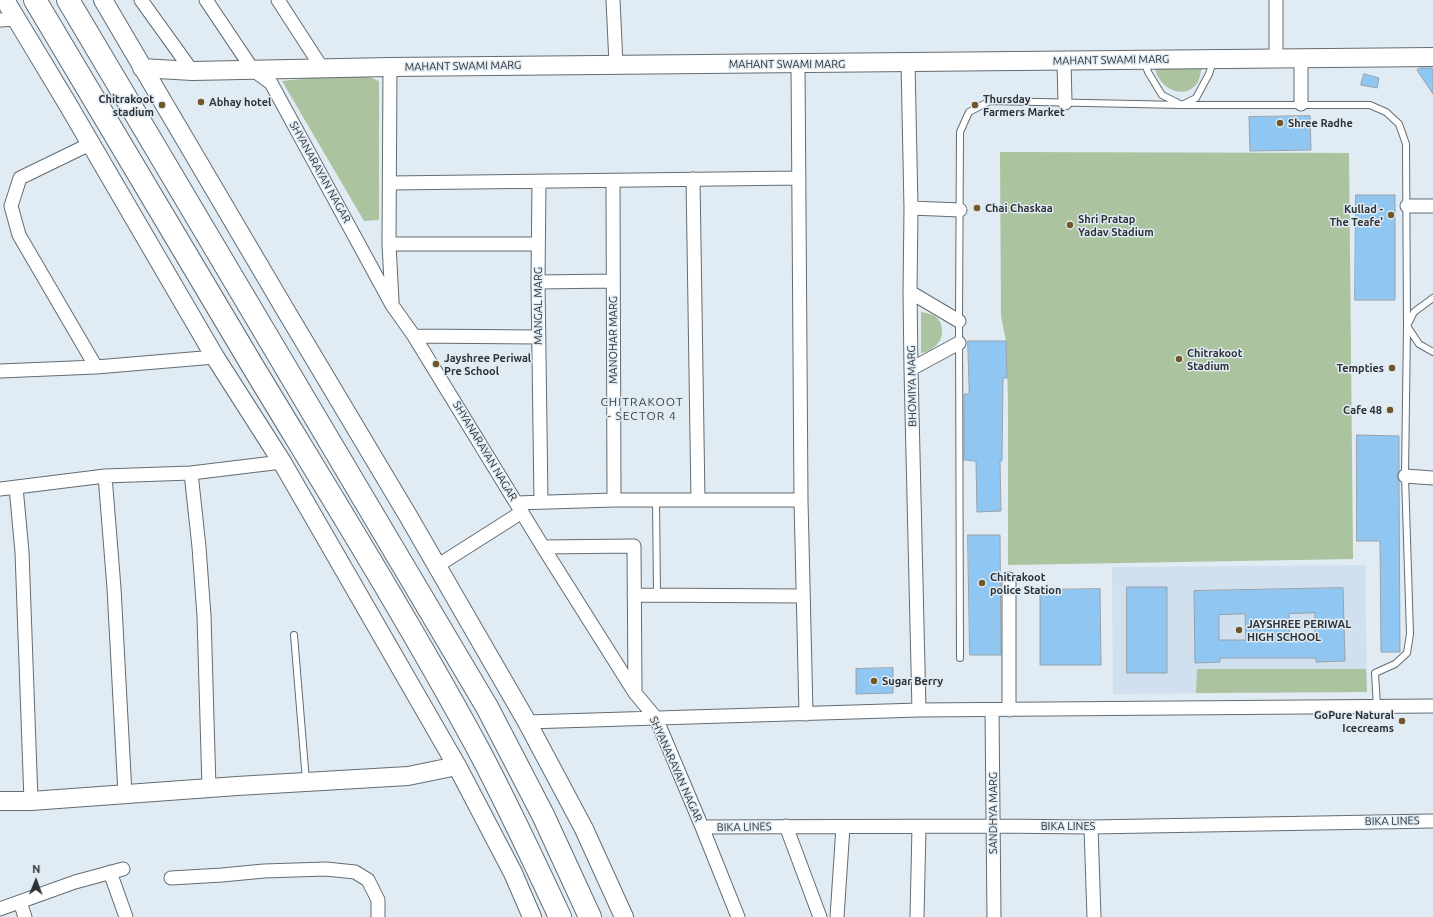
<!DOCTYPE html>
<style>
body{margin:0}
#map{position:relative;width:1433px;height:917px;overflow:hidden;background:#e0ebf3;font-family:Ubuntu,sans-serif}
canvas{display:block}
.north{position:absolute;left:16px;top:861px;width:40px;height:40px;-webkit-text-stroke:3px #e0ebf3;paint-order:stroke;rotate:1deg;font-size:11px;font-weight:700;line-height:16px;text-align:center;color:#2e3236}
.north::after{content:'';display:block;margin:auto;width:14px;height:18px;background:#2e3236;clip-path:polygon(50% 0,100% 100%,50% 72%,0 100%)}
</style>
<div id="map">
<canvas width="1433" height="917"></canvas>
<div class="north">N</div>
</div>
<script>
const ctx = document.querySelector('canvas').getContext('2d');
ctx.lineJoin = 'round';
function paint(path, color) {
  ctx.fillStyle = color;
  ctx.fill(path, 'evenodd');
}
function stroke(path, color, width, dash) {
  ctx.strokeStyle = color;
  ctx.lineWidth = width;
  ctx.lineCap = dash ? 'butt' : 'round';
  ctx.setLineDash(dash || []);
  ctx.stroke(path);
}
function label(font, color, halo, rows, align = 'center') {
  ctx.font = font + ' Ubuntu,sans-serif';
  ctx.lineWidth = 3;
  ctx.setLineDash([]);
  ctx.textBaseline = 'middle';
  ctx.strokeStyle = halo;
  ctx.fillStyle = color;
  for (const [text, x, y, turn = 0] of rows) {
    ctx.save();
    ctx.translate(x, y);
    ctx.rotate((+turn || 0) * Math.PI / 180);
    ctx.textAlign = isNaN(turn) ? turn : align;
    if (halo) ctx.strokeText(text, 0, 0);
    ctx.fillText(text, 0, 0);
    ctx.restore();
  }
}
paint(new Path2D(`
 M1365,565L1367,692L1113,694L1112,567Z`), '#d0e0ee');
paint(new Path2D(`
 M1202,66C1201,71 1200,77 1198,82C1185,102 1158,88 1155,68Z
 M359,73L379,81V220L364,221L282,81Z
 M1000,152L1349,153L1353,559L1008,565V399L1006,341L1001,316Z
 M921,312C926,313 932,314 936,317C940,320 941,324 942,329C943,342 933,351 921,353Z
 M1197,669H1366L1367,692L1196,693Z`), '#abc39e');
const building = new Path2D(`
 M1420,68H1432L1433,70V94L1417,70Z
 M1364,74L1379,78L1377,88L1361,85Z
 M1310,116L1311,150L1250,151L1249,117Z
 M1356,195H1395V300H1355Z
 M968,341H1006L1007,378H1003L1002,461H1000L1001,511L977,512L976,461L964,460V394H969Z
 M1357,435L1399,436V471L1397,476L1399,481L1400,652H1381L1380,541H1357Z
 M968,535H1000L1001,655H970Z
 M1127,587H1167V673H1127Z
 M1343,588L1345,661L1316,662V658H1220V662L1195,663L1194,591ZM1315,613V640H1290L1289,614ZM1245,614L1246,640H1219V615Z
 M1100,589L1101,665H1040V590Z
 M893,668V693L856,694V669Z`);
paint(building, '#8fc7f2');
stroke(building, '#98a2aa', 1);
const lane = new Path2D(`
 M1144,61L1148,72L1162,95L1182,105L1196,98L1209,74L1213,61
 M1433,298L1414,312L1407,326L1419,344L1433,352
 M656,500L657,594
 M294,635L306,781
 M960,658L959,321L960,132L969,112L990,101L1182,105H1370L1386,112L1399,124L1406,144L1407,326L1405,476L1410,634L1407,653L1395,664L1375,673L1377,707`);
const street = new Path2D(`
 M141,0L192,71
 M206,0L253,70L271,83L392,305L414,336L543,547L635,693L656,718L702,827L738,917
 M278,0L322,68
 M613,0L616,64
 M0,20L16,19
 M1276,59V0
 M1301,59V104
 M1064,61L1065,103
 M908,62L911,208L910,292L911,369L919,710
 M798,64L801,500L806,714
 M390,67L389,244L392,301
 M90,144L20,178L11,206L19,235L96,367
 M693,179L698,500
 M539,181L538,282L541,502
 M613,181L614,500
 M390,183L799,178
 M1407,206H1433
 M911,208L960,210
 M389,244H538
 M538,282L613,281
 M910,292L959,321
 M414,336L538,337
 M911,369L959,343
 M0,371L96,367L215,357
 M191,473L199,547L204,616L209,788
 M105,476L114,588L125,794
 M1405,476L1433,478
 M16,487L22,552L31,801
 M0,489L105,476L191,473L282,462
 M516,503L614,500H801
 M543,547L634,546L635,693
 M437,566L522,512
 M1009,579V710
 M634,595L803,596
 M992,710L994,917
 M527,722L919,710L1433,706
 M786,826L820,917
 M702,827L993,826L1091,827L1433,821
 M1091,827L1094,917
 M110,872L126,917
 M171,878L222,875L264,871L326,869L355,872L368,880L378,900V917
 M20,902L25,917
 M0,909L75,882L123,869
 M837,917L843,827
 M917,917L919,827`);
const secondary = new Path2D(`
 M5,0L67,103L215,357L282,462L457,766L513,873L532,917
 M103,0L283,306L407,514L527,722L584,829L624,917
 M142,68L192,71L390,67L1433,57
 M0,801H31L237,786L408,776L457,766`);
const highway = new Path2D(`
 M35,0C107,122 179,244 252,365C328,491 406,616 476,745C506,801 533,859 560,917
 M68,0L487,707L543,815L590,917`);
stroke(lane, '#636c73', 8);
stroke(street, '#636c73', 15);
stroke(secondary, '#636c73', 20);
stroke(highway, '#636c73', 24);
stroke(lane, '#fff', 6);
stroke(street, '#fff', 13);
stroke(secondary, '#fff', 18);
stroke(highway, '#fff', 22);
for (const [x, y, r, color] of [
 [201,102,4,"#715728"],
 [162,105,4,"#715728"],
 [975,105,4,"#715728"],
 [1280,123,4,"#715728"],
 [977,208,4,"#715728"],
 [1391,215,4,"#715728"],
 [1070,225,4,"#715728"],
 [1179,359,4,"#715728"],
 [436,364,4,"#715728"],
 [1392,368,4,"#715728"],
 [1390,410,4,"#715728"],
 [982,583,4,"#715728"],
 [1239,630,4,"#715728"],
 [874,681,4,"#715728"],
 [1402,721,4,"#715728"]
]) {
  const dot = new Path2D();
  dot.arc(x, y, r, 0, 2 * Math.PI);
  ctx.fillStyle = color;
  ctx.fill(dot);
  stroke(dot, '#e0ebf3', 1.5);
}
label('11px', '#2e3236', '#e0ebf3', [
 ["MAHANT SWAMI MARG",1111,60,-1],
 ["MAHANT SWAMI MARG",787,64],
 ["MAHANT SWAMI MARG",463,66,-1],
 ["SHYANARAYAN NAGAR",320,172,61],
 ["MANGAL MARG",538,306,-90],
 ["MANOHAR MARG",613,340,-90],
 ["BHOMIYA MARG",912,386,-91],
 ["SHYANARAYAN NAGAR",485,451,59],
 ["SHYANARAYAN NAGAR",676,769,66],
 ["SANDHYA MARG",993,813,-90],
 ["BIKA LINES",1392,821,-1],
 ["BIKA LINES",1068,826],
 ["BIKA LINES",744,827,-1]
]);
label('bold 11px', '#2e3236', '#e0ebf3', [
 ["Chitrakoot",154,99,"right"],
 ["stadium",154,112,"right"],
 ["Thursday",983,99],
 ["Farmers Market",983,112],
 ["Abhay hotel",209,102],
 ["Shree Radhe",1288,123],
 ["Chai Chaskaa",985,208],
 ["Kullad -",1383,209,"right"],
 ["The Teafe'",1383,222,"right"],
 ["Shri Pratap",1078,219],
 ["Yadav Stadium",1078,232],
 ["Chitrakoot",1187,353],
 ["Stadium",1187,366],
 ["Jayshree Periwal",444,358],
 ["Pre School",444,371],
 ["Tempties",1384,368,"right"],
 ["Cafe 48",1382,410,"right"],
 ["Chitrakoot",990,577],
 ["police Station",990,590],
 ["JAYSHREE PERIWAL",1247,624],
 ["HIGH SCHOOL",1247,637],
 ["Sugar Berry",882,681],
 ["GoPure Natural",1394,715,"right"],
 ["Icecreams",1394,728,"right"]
], 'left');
ctx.letterSpacing = '1px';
label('12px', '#3a4349', '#e0ebf3', [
 ["CHITRAKOOT",642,402],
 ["- SECTOR 4",642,416]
]);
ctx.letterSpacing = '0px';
</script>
